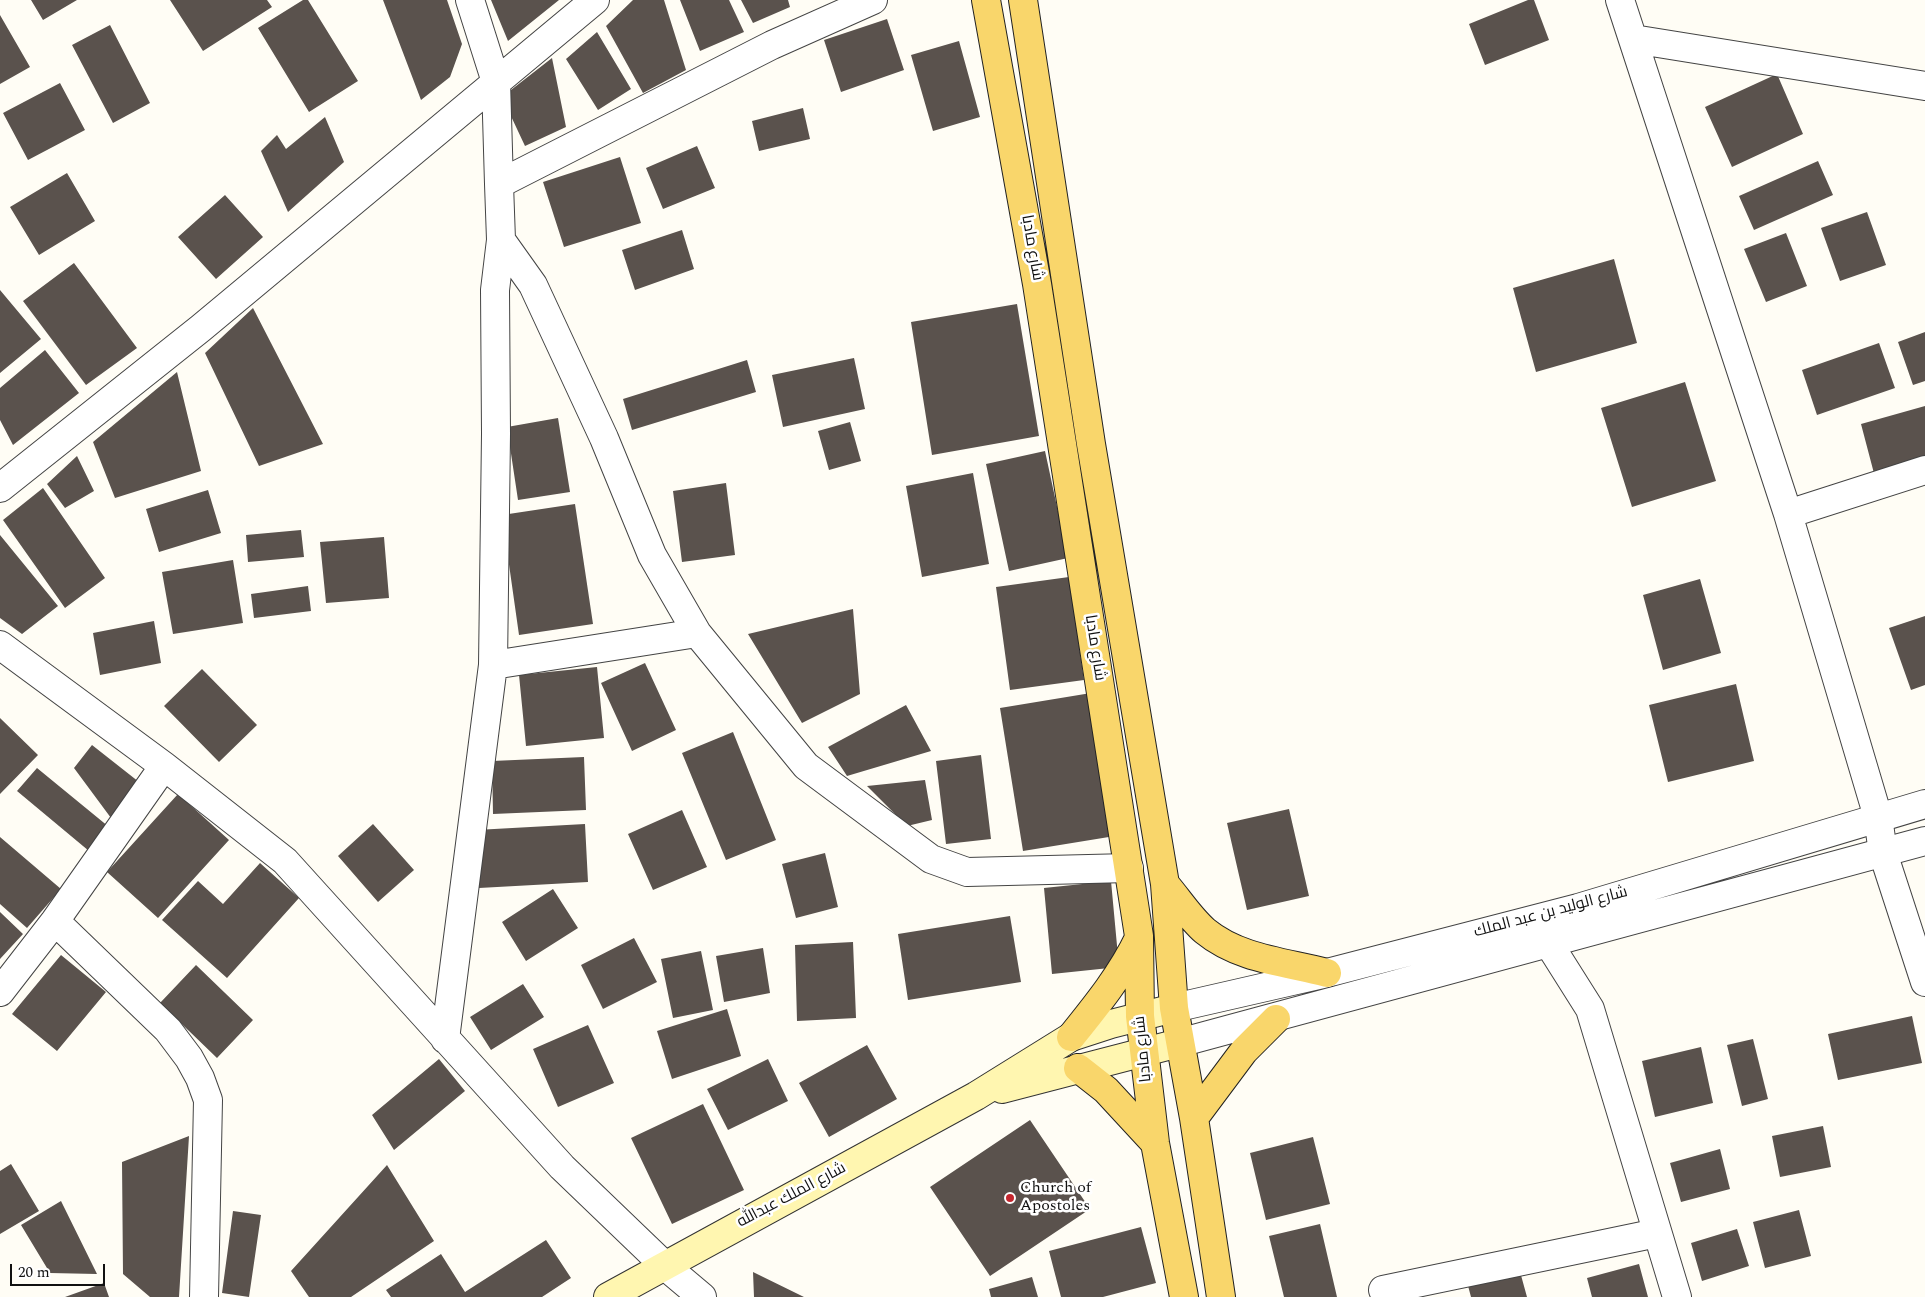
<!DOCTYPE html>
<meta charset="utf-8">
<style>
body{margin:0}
#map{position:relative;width:1925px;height:1297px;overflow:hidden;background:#fffdf5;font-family:Spectral,serif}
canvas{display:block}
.scale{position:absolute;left:10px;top:1264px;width:95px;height:22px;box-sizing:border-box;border:2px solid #111;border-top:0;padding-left:6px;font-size:15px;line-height:18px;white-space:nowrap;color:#111;-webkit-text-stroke:4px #fff;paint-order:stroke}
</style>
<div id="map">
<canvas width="1925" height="1297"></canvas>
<div class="scale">20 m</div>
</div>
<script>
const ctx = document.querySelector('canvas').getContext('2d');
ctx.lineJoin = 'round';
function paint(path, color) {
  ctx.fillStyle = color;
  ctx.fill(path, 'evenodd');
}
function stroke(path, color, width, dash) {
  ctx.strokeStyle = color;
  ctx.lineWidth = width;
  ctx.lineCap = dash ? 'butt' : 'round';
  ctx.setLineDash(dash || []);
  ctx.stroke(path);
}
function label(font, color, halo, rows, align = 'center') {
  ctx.font = font + ' Spectral,Cairo,serif';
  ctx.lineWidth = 5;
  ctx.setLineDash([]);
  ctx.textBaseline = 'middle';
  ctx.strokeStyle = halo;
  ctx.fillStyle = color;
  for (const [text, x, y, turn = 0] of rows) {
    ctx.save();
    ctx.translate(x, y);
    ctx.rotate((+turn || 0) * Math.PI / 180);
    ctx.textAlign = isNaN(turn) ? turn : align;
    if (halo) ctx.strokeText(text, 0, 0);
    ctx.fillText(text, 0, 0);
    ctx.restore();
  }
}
paint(new Path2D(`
 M31,0H77L43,20Z
 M170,0H267L272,7L203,51Z
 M303,0H308L358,81L309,112L258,28Z
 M383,0H447L462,44L450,77L421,100Z
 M491,0H559L508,41Z
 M633,0H664L686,70L643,93L606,26Z
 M680,0H729L744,32L700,51Z
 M741,0H788L790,7L753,23Z
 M1528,0H1534L1549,40L1485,65L1469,24Z
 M0,15L30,67L0,84Z
 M887,19L904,70L841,92L824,40Z
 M110,25L150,103L113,123L72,45Z
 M597,32L631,89L598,110L566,59Z
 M959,41L980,117L933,131L911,55Z
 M552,58L566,127L525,146L502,97Z
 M1777,74L1803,134L1732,167L1705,107Z
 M60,83L85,130L28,160L3,113Z
 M803,108L810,139L759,151L752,121Z
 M325,117L344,162L288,212L261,151L277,135L286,149Z
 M697,146L715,188L663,209L646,168Z
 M620,157L641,223L564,247L543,182Z
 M1818,161L1833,195L1754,230L1739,196Z
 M67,173L95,221L39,255L10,207Z
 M225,195L263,237L216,279L178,237Z
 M1867,212L1886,265L1840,281L1821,228Z
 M682,230L694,269L635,290L622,250Z
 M1786,233L1807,286L1766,302L1744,249Z
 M1614,259L1637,343L1536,372L1513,288Z
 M74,263L137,348L86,385L23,301Z
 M0,290L41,339L0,373Z
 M1017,304L1039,436L932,455L911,322Z
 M253,308L323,444L259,466L205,353Z
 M1925,332V381L1913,385L1898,342Z
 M1879,343L1895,388L1817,415L1802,370Z
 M45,350L79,393L13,445L0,420V388Z
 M854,358L865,409L783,427L772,375Z
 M747,360L756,392L632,430L623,399Z
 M177,372L201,471L115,498L93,442Z
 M1685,382L1716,481L1632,507L1601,408Z
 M1925,406V467L1876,481L1861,424Z
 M558,418L570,492L518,500L507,427Z
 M850,422L861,461L829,470L818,431Z
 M1045,451L1068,558L1009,571L986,464Z
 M77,456L94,491L65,508L47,484Z
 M973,473L989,564L922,577L906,486Z
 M726,483L735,555L682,562L673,491Z
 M43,488L105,578L65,608L3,520Z
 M208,490L221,533L159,552L146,509Z
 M575,504L593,624L519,635L502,515Z
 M301,530L304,557L248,562L246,535Z
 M0,535L58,606L22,634L0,618Z
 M384,537L389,598L326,603L320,542Z
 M233,560L243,623L173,634L162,572Z
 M1069,577L1084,680L1010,690L996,587Z
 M1700,579L1721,653L1663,670L1643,595Z
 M308,586L311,611L254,618L251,594Z
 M853,609L860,694L802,723L748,634Z
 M1925,616V685L1911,690L1889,628Z
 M154,621L161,663L100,675L93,633Z
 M645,663L676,730L632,751L601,683Z
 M597,667L604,738L526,746L519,675Z
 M202,669L257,725L219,762L164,706Z
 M1736,684L1754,761L1668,782L1649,705Z
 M1091,693L1115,836L1023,851L1000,708Z
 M906,705L931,751L847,776L828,747Z
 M0,718L38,755L0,794Z
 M733,732L776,840L726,860L682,753Z
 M92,745L139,782L111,818L74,768Z
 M981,755L991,839L946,844L936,761Z
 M584,757L586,810L493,814L492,761Z
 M37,768L109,827L89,851L17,791Z
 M925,780L932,820L907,826L867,786Z
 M178,794L229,840L158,918L107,872Z
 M1289,809L1309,896L1247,910L1227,823Z
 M682,810L707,867L653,890L628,834Z
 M373,824L414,870L378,902L338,856Z
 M585,824L588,882L479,888L476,830Z
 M0,837L61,889L27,928L0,904Z
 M825,853L838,907L796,918L782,864Z
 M260,863L299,898L227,978L162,920L198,881L223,904Z
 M1111,881L1119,967L1052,974L1044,888Z
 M553,889L578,928L526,961L502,922Z
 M0,912L23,934L0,959Z
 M1010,916L1021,982L908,1000L898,934Z
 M634,938L657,982L603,1009L581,965Z
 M853,942L856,1018L797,1021L795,945Z
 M763,948L770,993L724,1002L716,956Z
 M701,951L713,1010L673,1018L661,959Z
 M61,955L106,992L57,1051L12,1014Z
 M196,965L253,1020L217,1058L160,1003Z
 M523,984L544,1017L491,1050L470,1017Z
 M727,1009L741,1056L672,1079L657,1031Z
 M1912,1016L1922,1063L1838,1080L1828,1034Z
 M588,1025L614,1083L558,1107L533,1049Z
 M1753,1039L1768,1099L1742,1106L1727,1045Z
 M867,1045L897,1099L829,1137L799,1083Z
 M1701,1047L1713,1103L1655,1117L1642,1061Z
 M439,1059L465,1091L394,1150L372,1115Z
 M768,1059L788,1101L728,1130L707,1089Z
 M703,1104L744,1190L672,1224L631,1138Z
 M1030,1120L1090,1209L990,1276L930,1187Z
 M1823,1126L1831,1167L1780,1177L1772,1136Z
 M189,1136L179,1297H150L123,1274L122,1162Z
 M1313,1137L1330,1204L1266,1220L1250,1153Z
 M1720,1149L1730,1189L1681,1202L1670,1163Z
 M11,1164L39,1211L0,1234V1171Z
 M387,1165L434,1241L351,1297H309L291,1271Z
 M61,1201L97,1274L50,1273L21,1225Z
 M1799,1210L1811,1256L1765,1268L1753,1222Z
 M233,1211L261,1215L249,1297L222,1293Z
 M1320,1224L1337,1297H1284L1269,1236Z
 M1141,1227L1156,1283L1103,1297H1061L1049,1251Z
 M1737,1229L1749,1266L1702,1281L1691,1243Z
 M546,1240L571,1278L542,1297H391L386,1290L441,1254L465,1292Z
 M1639,1264L1648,1297H1592L1587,1278Z
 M1519,1268L1527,1297H1471L1467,1282Z
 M753,1272L804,1297H754Z
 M1032,1277L1038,1297H991L989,1289Z
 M104,1283L109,1297H65Z`), '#5a524d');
const minor = new Path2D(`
 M1620,0L1788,514L1878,817L1883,853L1925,982
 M1633,39L1925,86
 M499,184L772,45L873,0
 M501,240L533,285L604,438L652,555L697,633L806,766L931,859L967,872L1129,868
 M0,488L201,328L595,0
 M1788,514L1925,470
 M0,645L164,766L285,861L562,1167L664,1265L702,1297
 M493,665L697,633
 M55,921L168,1030L189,1058L200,1078L208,1100L204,1297
 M1549,944L1590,1009L1677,1297
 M0,992L55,921L164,766
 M445,1039L493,665L496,434L495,290L501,240L499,184L496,82L470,0
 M1383,1290L1657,1233`);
const tertiary = new Path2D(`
 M1174,1008L1327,973L1578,908L1925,804
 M1179,1043L1925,841`);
const secondary = new Path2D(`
 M1002,1089L1179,1043
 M608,1297L976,1096L1071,1037L1111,1024L1174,1008`);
const primary = new Path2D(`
 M986,0L1037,284L1139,936L1140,1016L1155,1143L1184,1297
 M1023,0L1091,444L1165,884L1174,1008L1194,1118L1221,1297
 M1165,884C1178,899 1190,918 1205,931C1239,959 1285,962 1327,973
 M1071,1037C1096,1006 1122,974 1139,938
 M1078,1068L1106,1090L1155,1143
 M1194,1118L1244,1051L1276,1019`);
stroke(minor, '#444', 30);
stroke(tertiary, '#444', 30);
stroke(secondary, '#333', 30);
stroke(primary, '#222', 30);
stroke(minor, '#fff', 28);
stroke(tertiary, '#fff', 28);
stroke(secondary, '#fff6b0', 28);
stroke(primary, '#f9d66b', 28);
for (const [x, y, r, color] of [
 [1010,1198,5,"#c4262e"]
]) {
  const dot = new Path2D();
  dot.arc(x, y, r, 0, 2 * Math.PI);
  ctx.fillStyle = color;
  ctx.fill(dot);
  stroke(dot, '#fff', 2);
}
label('16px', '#111', '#fff', [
 ["شارع مادبا",1031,248,80],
 ["شارع مادبا",1094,648,81],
 ["شارع الوليد بن عبد الملك",1551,913,-15],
 ["شارع مادبا",1144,1049,-96],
 ["شارع الملك عبدالله",792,1196,-28]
]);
label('16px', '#111', '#fff', [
 ["Church of",1020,1189],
 ["Apostoles",1020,1207]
], 'left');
</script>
